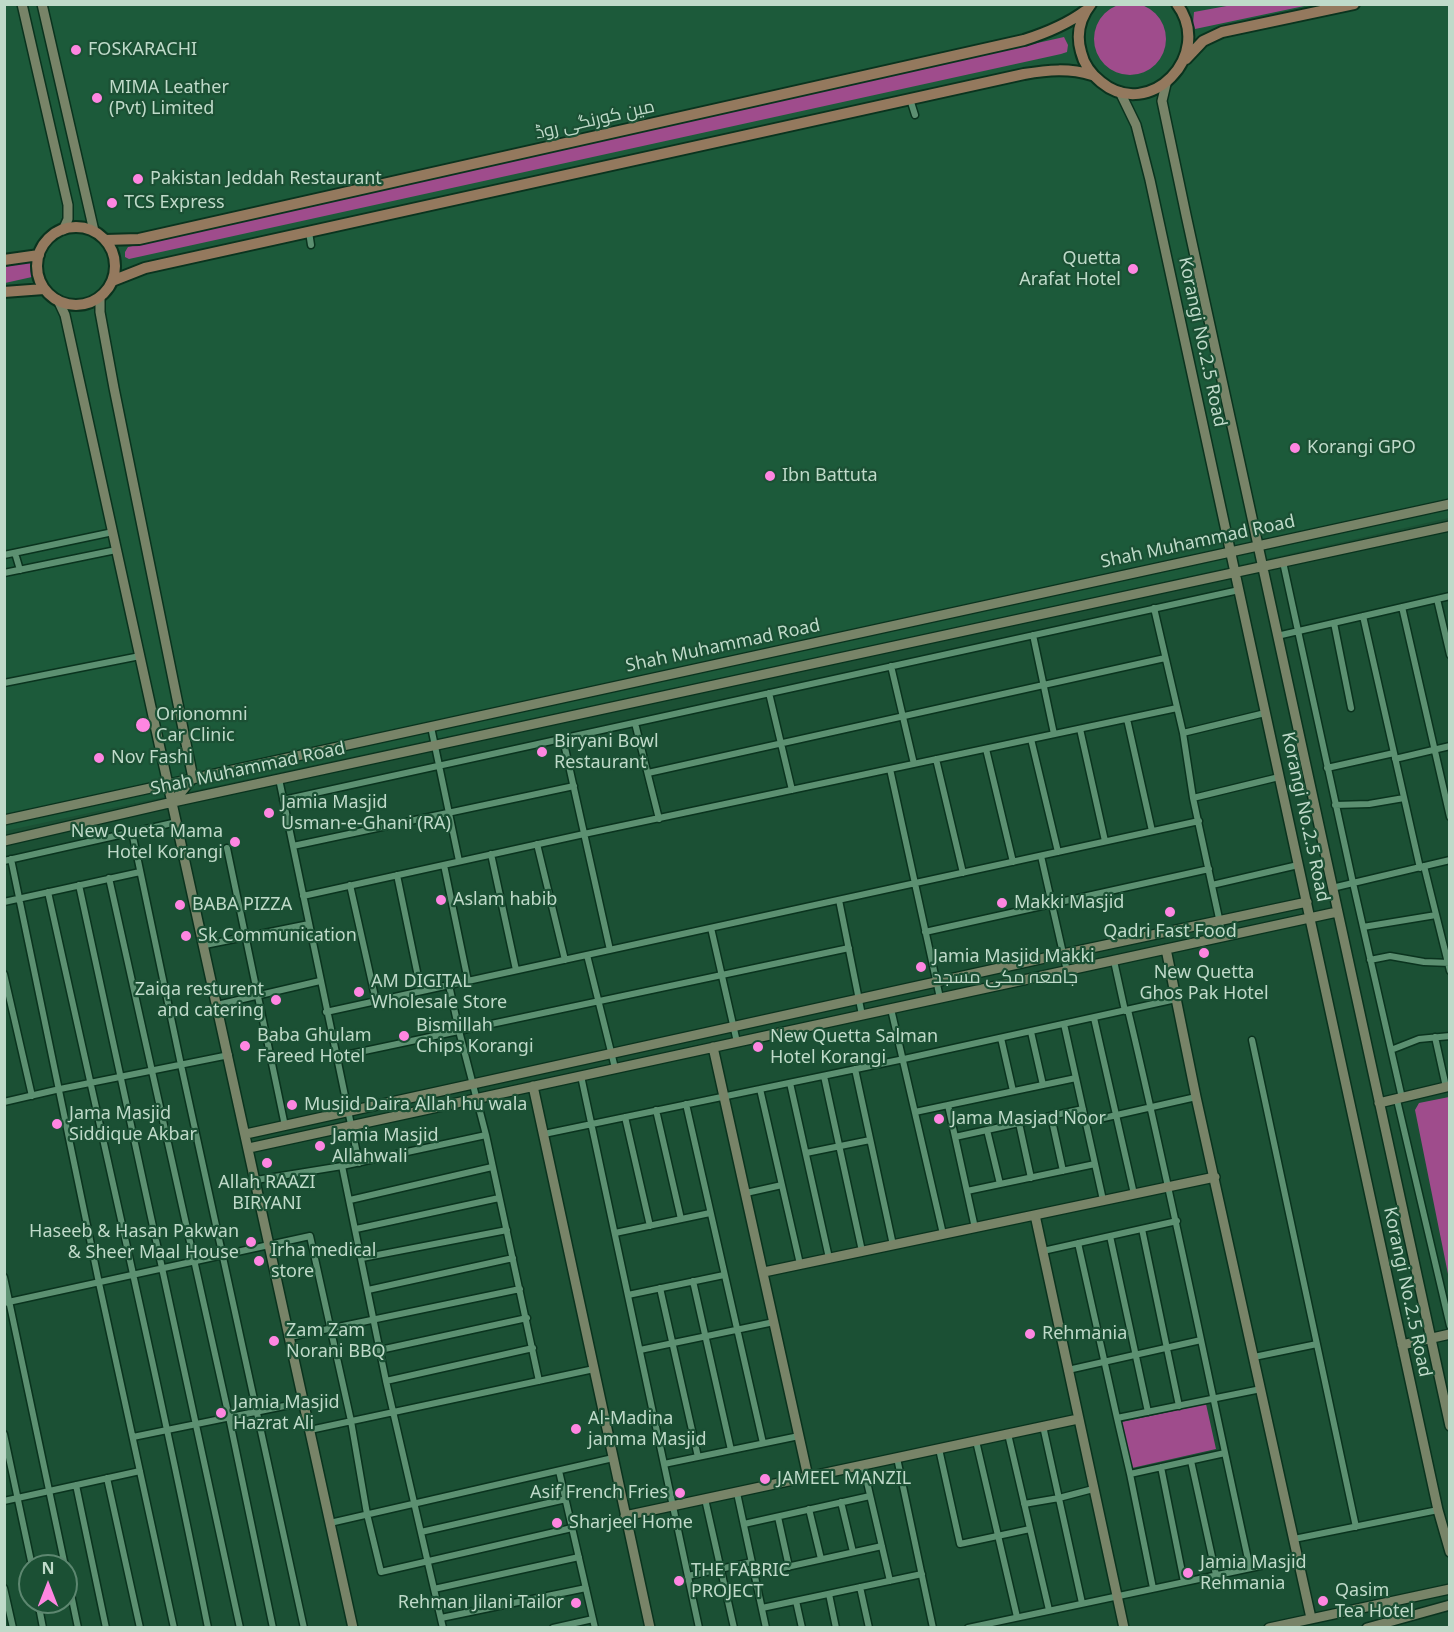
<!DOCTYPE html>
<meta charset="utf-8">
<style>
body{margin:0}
#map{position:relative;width:1454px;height:1632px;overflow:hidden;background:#1b5034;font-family:"Noto Sans",sans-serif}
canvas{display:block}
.frame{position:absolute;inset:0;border:6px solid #bfdac9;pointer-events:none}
.north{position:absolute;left:18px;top:1554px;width:60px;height:60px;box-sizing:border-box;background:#1b5034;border:2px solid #5d8770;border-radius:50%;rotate:0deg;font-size:16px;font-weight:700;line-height:24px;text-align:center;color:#bfdac9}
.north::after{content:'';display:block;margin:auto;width:21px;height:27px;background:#fe86e1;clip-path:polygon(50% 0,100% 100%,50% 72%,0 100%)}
</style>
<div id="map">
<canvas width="1454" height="1632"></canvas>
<div class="frame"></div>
<div class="north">N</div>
</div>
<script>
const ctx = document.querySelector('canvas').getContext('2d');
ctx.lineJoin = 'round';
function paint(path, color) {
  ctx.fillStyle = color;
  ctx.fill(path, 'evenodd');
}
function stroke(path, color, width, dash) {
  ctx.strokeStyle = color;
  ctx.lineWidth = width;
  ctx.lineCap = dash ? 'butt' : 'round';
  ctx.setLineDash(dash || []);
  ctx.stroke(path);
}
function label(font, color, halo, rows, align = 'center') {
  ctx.font = font + ' "Noto Sans",Cairo,sans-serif';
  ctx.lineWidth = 4.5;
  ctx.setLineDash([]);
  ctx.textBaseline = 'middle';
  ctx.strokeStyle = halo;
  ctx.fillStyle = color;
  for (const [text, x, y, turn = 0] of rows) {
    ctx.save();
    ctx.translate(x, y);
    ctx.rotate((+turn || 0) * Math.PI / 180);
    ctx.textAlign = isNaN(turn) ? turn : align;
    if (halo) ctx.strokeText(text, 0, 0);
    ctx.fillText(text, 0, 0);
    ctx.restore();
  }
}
paint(new Path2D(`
 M4,5H1449V518L1048,608L5,831Z`), '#1c5a3a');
paint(new Path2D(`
 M1094 39a36 36 0 1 1 72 0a36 36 0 1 1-72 0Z
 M1232,5V4L1309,5L1195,29L1193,24L1194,12Z
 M1064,37L1068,45L1067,52L1061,54L129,259L125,257V252L128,247Z
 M28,262H31L33,274L32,277L5,283V267Z
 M1449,1097H1450L1449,1279L1415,1110L1419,1103Z
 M1206,1404L1216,1449L1132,1468L1122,1422Z`), '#9f4c8c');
const street = new Path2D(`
 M910,99L915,115
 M309,232L311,245
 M15,553L20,570
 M4,555L113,532
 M1283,562L1353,883L1402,1098
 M4,573L116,550
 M1437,599L1450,655
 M1402,607L1450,817
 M1154,608L1183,733L1193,798L1223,937
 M1363,616L1420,868
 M1334,623L1351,708
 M1033,635L1054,734
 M1277,636L1450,596
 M891,666L914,764
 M4,683L140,656
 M769,693L792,790
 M1127,719L1152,831
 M635,723L659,819
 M431,727L459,861
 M1080,729L1105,841
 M1183,733L1265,713
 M563,739L610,950
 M1031,739L1058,852
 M986,749L1013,862
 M936,759L963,873
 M1395,759L1450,746
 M1327,768L1394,753
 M890,769L940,998
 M648,773L1165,658
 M279,779L359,1163
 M1193,798L1279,777
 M283,800L1239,590
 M1335,805L1369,804L1404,798
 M132,832L181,1065L304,1628
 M537,844L565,960
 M293,846L574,786
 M227,848L285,1126
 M491,854L516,970
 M1041,856L1067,971
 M11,859L99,1283L174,1628
 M4,861L177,822
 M444,865L468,981
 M1424,866L1450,971
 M397,875L421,991
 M109,878L229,1417L273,1628
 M79,885L240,1628
 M350,885L376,1001
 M1212,885L1298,865
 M1332,888L1450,860
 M48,892C102,1137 159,1382 208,1628
 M303,896L584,834L1177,708
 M839,900L862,1015
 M4,902L140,872
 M1363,927L1436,915
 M711,928L737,1042
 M925,932L1209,869
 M205,945L309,924
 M587,955L615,1068
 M1370,960L1390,956L1424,962L1450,963
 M1114,961L1125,1011
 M4,974L32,1096
 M449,985L459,1031L486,1135L539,1381
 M217,1005L320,981
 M891,1009L943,1234
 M1128,1010C1172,1195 1209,1382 1250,1568
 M326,1012L1199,821
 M1094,1018L1134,1194
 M1064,1024L1103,1200
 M1031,1032L1043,1085
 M1435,1037L1446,1087
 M1001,1038L1013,1091
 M1252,1040L1356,1527
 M1391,1050L1419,1039L1450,1036
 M336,1057L849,948
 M855,1069L893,1245
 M581,1076L699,1628
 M824,1076L862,1251
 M790,1083L829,1258
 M760,1089L800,1264
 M1397,1100L1450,1326
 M4,1102L60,1089L229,1055
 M686,1104L763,1443
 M656,1110L681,1219
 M915,1112L948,1105
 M1051,1116L1063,1171
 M625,1117L650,1226
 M1086,1122L1196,1097
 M1019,1123L1031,1178
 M987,1130L1000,1184
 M544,1134L904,1059L1176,999
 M955,1137L1083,1109
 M806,1153L870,1140
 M256,1180L342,1166
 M967,1191L1095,1164
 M746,1193L782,1185
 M350,1200L492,1167
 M975,1228L948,1105L1076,1078
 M356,1229L499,1198
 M1142,1229L1179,1406
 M615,1233L710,1213
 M1110,1236L1148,1412
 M1078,1243L1117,1418
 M1043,1251L1177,1221
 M362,1258L507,1230
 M4,1277L65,1566
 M693,1281L731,1450
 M660,1288L698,1457
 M368,1290L513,1258
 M628,1295L724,1275
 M4,1303L310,1236L351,1421L367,1514L381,1572L572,1528
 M290,1337L520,1289
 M380,1350L527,1318
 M640,1350L774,1322
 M1254,1357L1317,1344
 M1068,1370L1201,1340
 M386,1381L533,1348
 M1043,1426L1082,1603
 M310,1430L594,1369
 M4,1434L32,1566
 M1008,1434L1049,1610
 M133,1437L304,1402
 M976,1441L1017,1617
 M939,1449L960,1544L1030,1529
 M1225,1453L1130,1474L1117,1418L1261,1389
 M897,1458L933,1628
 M1191,1461L1216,1575
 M664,1464L799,1436
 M863,1465L890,1581
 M1161,1467L1184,1582
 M559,1471L595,1628
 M1130,1474L1153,1588
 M107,1478L140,1628
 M76,1485L106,1628
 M737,1493L766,1628
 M705,1499L734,1628
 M4,1501L140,1471
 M841,1502L853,1552
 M1024,1504L1059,1498L1093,1489
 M809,1509L821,1559
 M778,1517L789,1567
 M330,1523L613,1458
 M744,1524L870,1496
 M421,1532L566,1499
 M1294,1539L1438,1510
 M66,1570L78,1628
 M755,1574L882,1546
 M688,1576L752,1562
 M860,1587L869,1628
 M4,1588L13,1628
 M434,1589L579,1557
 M829,1594L836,1628
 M796,1601L802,1628
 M38,1602L43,1628
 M762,1608L922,1574
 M441,1618L586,1588
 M443,1628L386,1381L342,1166L486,1135
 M553,1628L593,1619
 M968,1628L1298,1558`);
const secondary = new Path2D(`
 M22,4L68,205V219L63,230
 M42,4L94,231
 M1166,84L1162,101L1186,215L1450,1426
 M1120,92L1136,125L1150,180L1438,1510L1450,1552
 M100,297V312L114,388L193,778
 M58,300L65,315L353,1628
 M173,802L193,778
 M4,820L1450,504
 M4,841L173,802L1450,526
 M1166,949L1196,1097L1311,1618
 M713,1047L808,1477
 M533,1086L650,1628
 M1379,1103L1450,1086
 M246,1134L1063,954L1307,902
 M249,1148L1337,912
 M1035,1215L1124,1628
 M764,1272L1215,1177
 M1402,1345L1450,1334
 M625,1516L1078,1419
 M1269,1628L1450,1589
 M1367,1628L1450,1605`);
const primary = new Path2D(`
 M1091,4C1080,18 1076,35 1081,52C1084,65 1091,74 1101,82C1149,122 1215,55 1177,4
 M1186,59L1203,41L1222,32L1354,4
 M37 266a39 39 0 1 1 78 0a39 39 0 1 1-78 0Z
 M105,240L139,239L1024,40C1046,33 1066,25 1085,11
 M4,260L39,255
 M112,281L145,268L1024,74C1048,70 1069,68 1092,75
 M4,292L44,289`);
stroke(street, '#0a331e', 9);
stroke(secondary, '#0a331e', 12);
stroke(primary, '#0a331e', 14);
stroke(street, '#5c9071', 6);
stroke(secondary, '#788468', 9);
stroke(primary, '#94795e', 10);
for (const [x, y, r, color] of [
 [76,50,6,"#fe86e1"],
 [97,98,6,"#fe86e1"],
 [138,179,6,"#fe86e1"],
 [112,203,6,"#fe86e1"],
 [1133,269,6,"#fe86e1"],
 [1295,448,6,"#fe86e1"],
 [770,476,6,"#fe86e1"],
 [143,725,8,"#fe86e1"],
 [542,752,6,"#fe86e1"],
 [99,758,6,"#fe86e1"],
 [269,813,6,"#fe86e1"],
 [235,842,6,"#fe86e1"],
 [441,900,6,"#fe86e1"],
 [1002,903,6,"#fe86e1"],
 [180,905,6,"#fe86e1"],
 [1170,912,6,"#fe86e1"],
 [186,936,6,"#fe86e1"],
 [1204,953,6,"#fe86e1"],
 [921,967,6,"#fe86e1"],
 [359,992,6,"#fe86e1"],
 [276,1000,6,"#fe86e1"],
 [404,1036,6,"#fe86e1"],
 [245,1046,6,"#fe86e1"],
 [758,1047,6,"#fe86e1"],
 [292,1105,6,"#fe86e1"],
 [939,1119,6,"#fe86e1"],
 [57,1124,6,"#fe86e1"],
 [320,1146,6,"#fe86e1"],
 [267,1163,6,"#fe86e1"],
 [251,1242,6,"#fe86e1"],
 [259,1261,6,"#fe86e1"],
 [1030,1334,6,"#fe86e1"],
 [274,1341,6,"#fe86e1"],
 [221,1413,6,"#fe86e1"],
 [576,1429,6,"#fe86e1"],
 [765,1479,6,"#fe86e1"],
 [680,1493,6,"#fe86e1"],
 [557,1523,6,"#fe86e1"],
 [1188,1573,6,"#fe86e1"],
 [679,1581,6,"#fe86e1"],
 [1323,1601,6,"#fe86e1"],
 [576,1603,6,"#fe86e1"]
]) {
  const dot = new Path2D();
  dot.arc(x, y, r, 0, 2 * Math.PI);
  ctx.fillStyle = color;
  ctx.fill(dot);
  stroke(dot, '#1b5034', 2);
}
label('18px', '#bfdac9', '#1b5034', [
 ["FOSKARACHI",88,50],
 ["MIMA Leather",109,88],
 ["(Pvt) Limited",109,109],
 ["Pakistan Jeddah Restaurant",150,179],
 ["TCS Express",124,203],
 ["Quetta",1121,259,"right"],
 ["Arafat Hotel",1121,280,"right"],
 ["Korangi GPO",1307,448],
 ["Ibn Battuta",782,476],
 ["Orionomni",156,715],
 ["Car Clinic",156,736],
 ["Biryani Bowl",554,742],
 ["Restaurant",554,763],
 ["Nov Fashi",111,758],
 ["Jamia Masjid",281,803],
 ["Usman-e-Ghani (RA)",281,824],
 ["New Queta Mama",223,832,"right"],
 ["Hotel Korangi",223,853,"right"],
 ["Aslam habib",453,900],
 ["Makki Masjid",1014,903],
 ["BABA PIZZA",192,905],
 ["Qadri Fast Food",1170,932,"center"],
 ["Sk Communication",198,936],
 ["Jamia Masjid Makki",933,957],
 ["جامعہ مکی مسجد",933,978],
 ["New Quetta",1204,973,"center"],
 ["Ghos Pak Hotel",1204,994,"center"],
 ["AM DIGITAL",371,982],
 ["Wholesale Store",371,1003],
 ["Zaiqa resturent",264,990,"right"],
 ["and catering",264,1011,"right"],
 ["Bismillah",416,1026],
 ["Chips Korangi",416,1047],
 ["Baba Ghulam",257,1036],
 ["Fareed Hotel",257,1057],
 ["New Quetta Salman",770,1037],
 ["Hotel Korangi",770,1058],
 ["Musjid Daira Allah hu wala",304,1105],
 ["Jama Masjid",69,1114],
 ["Siddique Akbar",69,1135],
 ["Jama Masjad Noor",951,1119],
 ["Jamia Masjid",332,1136],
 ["Allahwali",332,1157],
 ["Allah RAAZI",267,1183,"center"],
 ["BIRYANI",267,1204,"center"],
 ["Haseeb & Hasan Pakwan",239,1232,"right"],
 ["& Sheer Maal House",239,1253,"right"],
 ["Irha medical",271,1251],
 ["store",271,1272],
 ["Zam Zam",286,1331],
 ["Norani BBQ",286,1352],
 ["Rehmania",1042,1334],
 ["Jamia Masjid",233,1403],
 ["Hazrat Ali",233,1424],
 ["Al-Madina",588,1419],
 ["jamma Masjid",588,1440],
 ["JAMEEL MANZIL",777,1479],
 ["Asif French Fries",668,1493,"right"],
 ["Sharjeel Home",569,1523],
 ["Jamia Masjid",1200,1563],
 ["Rehmania",1200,1584],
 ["THE FABRIC",691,1571],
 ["PROJECT",691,1592],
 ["Qasim",1335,1591],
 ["Tea Hotel",1335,1612],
 ["Rehman Jilani Tailor",564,1603,"right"]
], 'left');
label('18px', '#bfdac9', '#1b5034', [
 ["مین کورنگی روڈ",595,120,-13],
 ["Korangi No.2.5 Road",1202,342,78],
 ["Shah Muhammad Road",1198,542,-12],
 ["Shah Muhammad Road",723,646,-12],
 ["Shah Muhammad Road",248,769,-12],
 ["Korangi No.2.5 Road",1305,817,78],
 ["Korangi No.2.5 Road",1407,1292,78]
]);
</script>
